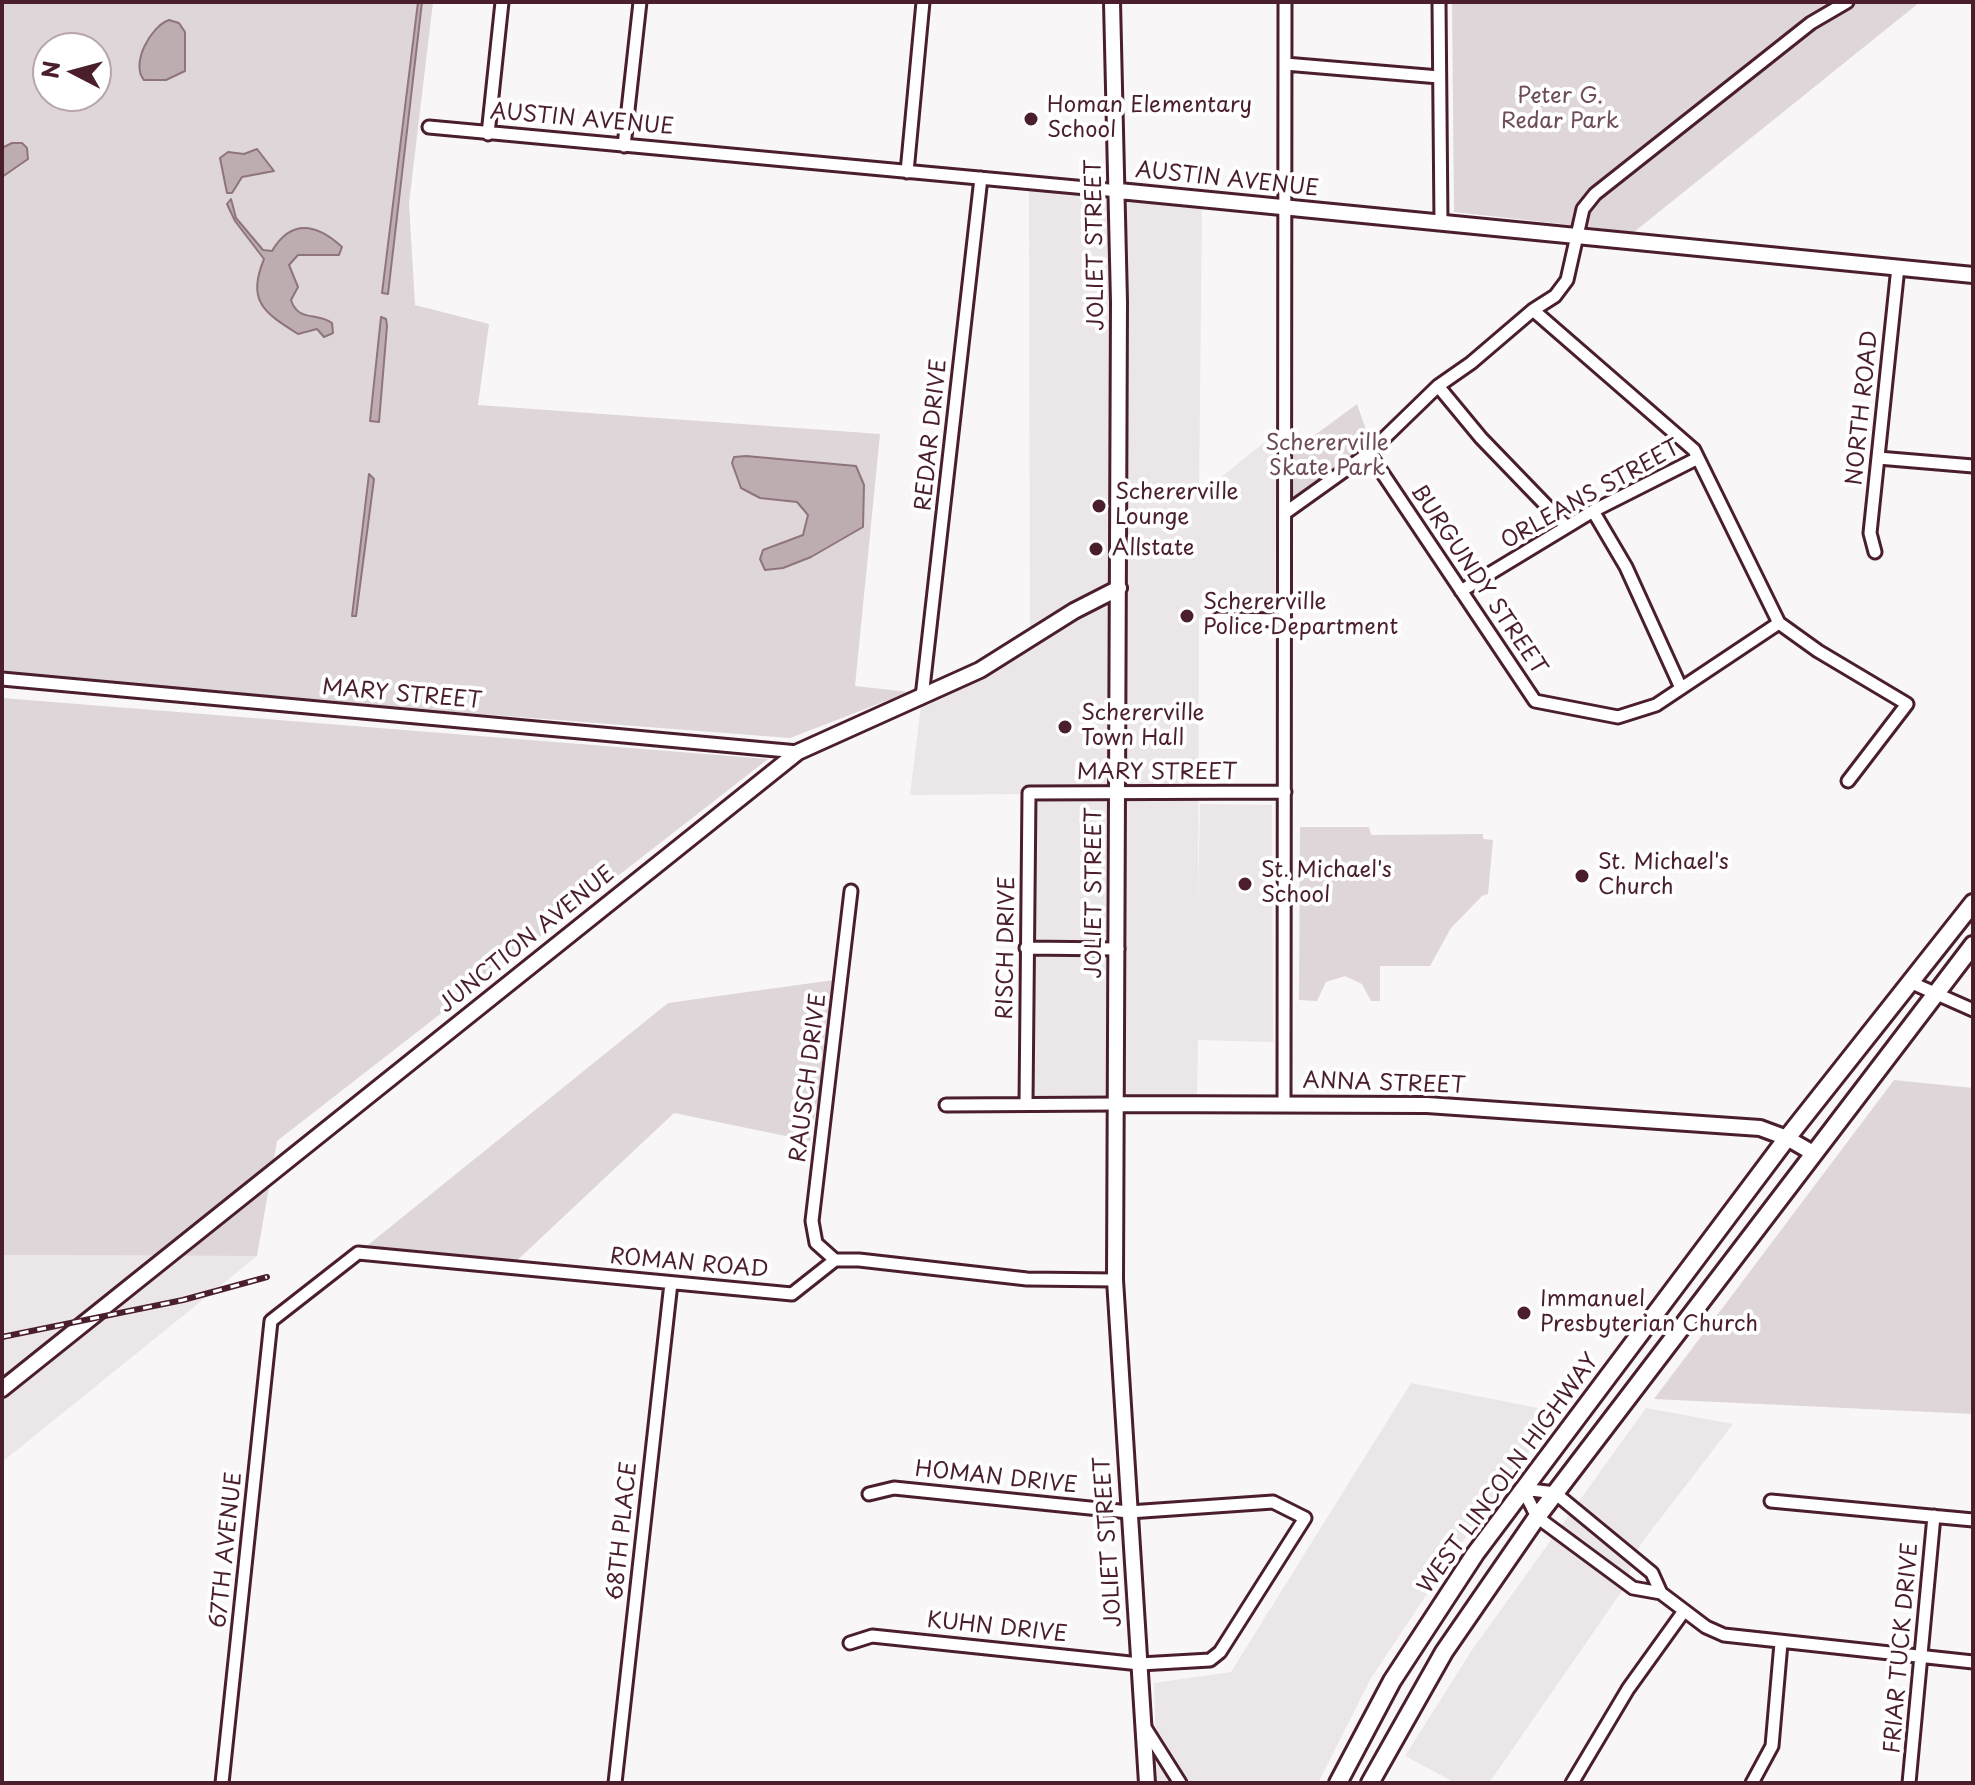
<!DOCTYPE html>
<style>
body{margin:0}
#map{position:relative;width:1975px;height:1785px;overflow:hidden;background:#f8f6f7;font-family:"Playpen Sans",sans-serif}
canvas{display:block}
.frame{position:absolute;inset:0;border:4px solid #4a1f2b;pointer-events:none}
.north{position:absolute;left:32px;top:32px;width:80px;height:80px;box-sizing:border-box;background:#fff;border:2px solid #b7a5aa;border-radius:50%;rotate:276deg;font-size:22px;font-weight:700;line-height:32px;text-align:center;color:#4a1f2b}
.north::after{content:'';display:block;margin:auto;width:28px;height:36px;background:#4a1f2b;clip-path:polygon(50% 0,100% 100%,50% 72%,0 100%)}
</style>
<div id="map">
<canvas width="1975" height="1785"></canvas>
<div class="frame"></div>
<div class="north">N</div>
</div>
<script>
const ctx = document.querySelector('canvas').getContext('2d');
ctx.lineJoin = 'round';
function paint(path, color) {
  ctx.fillStyle = color;
  ctx.fill(path, 'evenodd');
}
function stroke(path, color, width, dash) {
  ctx.strokeStyle = color;
  ctx.lineWidth = width;
  ctx.lineCap = dash ? 'butt' : 'round';
  ctx.setLineDash(dash || []);
  ctx.stroke(path);
}
function label(font, color, halo, rows, align = 'center') {
  ctx.font = font + ' "Playpen Sans",sans-serif';
  ctx.lineWidth = 8;
  ctx.setLineDash([]);
  ctx.textBaseline = 'middle';
  ctx.strokeStyle = halo;
  ctx.fillStyle = color;
  for (const [text, x, y, turn = 0] of rows) {
    ctx.save();
    ctx.translate(x, y);
    ctx.rotate((+turn || 0) * Math.PI / 180);
    ctx.textAlign = isNaN(turn) ? turn : align;
    if (halo) ctx.strokeText(text, 0, 0);
    ctx.fillText(text, 0, 0);
    ctx.restore();
  }
}
paint(new Path2D(`
 M1029,189L1119,191L1202,199L1199,495L1276,433L1275,620L1199,618L1198,905L1200,804L1272,805L1273,1042L1198,1040L1197,1103H1026L1029,794L910,795L922,697L1030,640Z
 M2,1255L257,1256L2,1462Z
 M1411,1383L1558,1412L1453,1555L1371,1678L1318,1783H1157L1154,1683L1231,1672Z
 M1646,1408L1733,1424L1640,1545L1622,1591L1489,1783H1456L1405,1756L1472,1650Z`), '#ebe6e8');
paint(new Path2D(`
 M2,2H433L409,203L415,305L489,324L478,405L880,434L855,686L909,692L790,738L2,677ZM48,48H96V96H48Z
 M1452,2H1920L1634,232L1454,212Z
 M1357,404L1373,450L1285,513V457Z
 M2,698L768,759L277,1141L257,1256L2,1255Z
 M1300,827H1369L1371,835L1483,834V839L1493,840L1488,894L1482,896L1451,928L1430,966H1380V1001H1371L1362,984L1345,976L1326,982L1317,1001L1299,1000Z
 M841,979L810,1141L674,1113L510,1267L358,1253L668,1003Z
 M1894,1080L1973,1088V1414L1654,1399Z`), '#ded6d9');
const water = new Path2D(`
 M418,2H422L388,294L382,293Z
 M169,20L179,23L185,32V71L166,80H144C130,64 151,26 169,20Z
 M12,143H22L27,148L28,159L2,177V148Z
 M257,149L274,171L242,177L232,193H227L220,158L228,152L244,154Z
 M231,199L236,218L263,250L272,251C291,219 316,223 342,247L339,255H298L289,265L298,287L291,300C298,322 316,312 332,323L333,333L324,337L317,329L298,334C263,312 247,301 264,259L235,221L227,204Z
 M381,317L386,319L387,326L379,422L370,421Z
 M746,456L856,466L864,485L863,527L811,557L783,568L765,570L760,559L763,550L803,535L808,515L797,502L760,498L741,488L732,463L734,457Z
 M369,474L374,479L356,616H352Z`);
paint(water, '#bdadb0');
stroke(water, '#8f747b', 2);
const minor = new Path2D(`
 M1439,2L1441,223
 M1285,64L1439,77
 M429,127L1119,191
 M488,134L502,2
 M624,146L640,2
 M907,172L923,2
 M1533,310L1694,450L1779,623L1818,651L1907,704L1848,781
 M1438,386L1481,438L1566,526
 M1369,453L1535,701L1618,717L1656,705L1779,623
 M1878,458L1973,466
 M1593,511L1626,567L1681,688
 M1285,513L1369,453L1438,386L1471,363L1533,310L1555,296L1567,280L1583,209L1595,194L1811,23L1847,2
 M1875,552L1870,533L1898,267
 M1461,591L1593,511L1698,458
 M1218,619L1285,620
 M2,679L798,752
 M922,697L981,178
 M1026,948L1118,949
 M1912,983L1973,1010
 M1026,1103L1029,793L1285,792
 M1284,1103L1285,2
 M946,1105L1117,1104
 M835,1260L816,1243L812,1221L851,891
 M1523,1489L1537,1517L1633,1588L1661,1593L1706,1627L1724,1635L1973,1662
 M1523,1489L1555,1493L1652,1573L1661,1593
 M1771,1501L1973,1520
 M850,1643L872,1636L1140,1664L1210,1660L1220,1652L1305,1518L1273,1502L1129,1512L894,1488L869,1494
 M1144,1726L1180,1783
 M222,1783L271,1321L358,1253L792,1294L835,1260H859L1027,1279L1115,1280
 M615,1783L671,1283
 M1572,1783L1628,1689L1684,1611
 M1752,1783L1772,1746L1781,1643
 M1909,1783L1934,1516`);
const tertiary = new Path2D(`
 M1112,2L1119,302L1115,1280L1147,1783
 M1119,191L1973,275
 M1117,1104L1427,1105L1760,1128L1787,1138L1813,1153
 M2,1389L798,752L980,670L1074,611L1119,588`);
const primary = new Path2D(`
 M1338,1783L1392,1681L1475,1554L1787,1138L1973,903
 M1370,1783L1444,1652L1537,1517L1973,945`);
stroke(minor, '#4a1f2b', 17);
stroke(tertiary, '#4a1f2b', 20);
stroke(primary, '#4a1f2b', 22);
stroke(minor, '#fff', 11);
stroke(tertiary, '#fff', 14);
stroke(primary, '#fff', 16);
const rail = new Path2D(`
 M2,1337L183,1300L267,1277`);
stroke(rail, '#4a1f2b', 6);
stroke(rail, '#fff', 3, [9]);
for (const [x, y, r, color] of [
 [1031,119,8,"#4a1f2b"],
 [1099,506,8,"#4a1f2b"],
 [1096,549,8,"#4a1f2b"],
 [1187,616,8,"#4a1f2b"],
 [1065,727,8,"#4a1f2b"],
 [1582,876,8,"#4a1f2b"],
 [1245,884,8,"#4a1f2b"],
 [1524,1313,8,"#4a1f2b"]
]) {
  const dot = new Path2D();
  dot.arc(x, y, r, 0, 2 * Math.PI);
  ctx.fillStyle = color;
  ctx.fill(dot);
  stroke(dot, '#fff', 3);
}
label('22px', '#6f4d56', '#fff', [
 ["Peter G.",1560,97],
 ["Redar Park",1560,122],
 ["Schererville",1327,444],
 ["Skate Park",1327,469]
]);
label('22px', '#4a1f2b', '#fff', [
 ["Homan Elementary",1047,106],
 ["School",1047,131],
 ["Schererville",1115,493],
 ["Lounge",1115,518],
 ["Allstate",1112,549],
 ["Schererville",1203,603],
 ["Police Department",1203,628],
 ["Schererville",1081,714],
 ["Town Hall",1081,739],
 ["St. Michael's",1598,863],
 ["Church",1598,888],
 ["St. Michael's",1261,871],
 ["School",1261,896],
 ["Immanuel",1540,1300],
 ["Presbyterian Church",1540,1325]
], 'left');
label('22px', '#4a1f2b', '#fff', [
 ["AUSTIN AVENUE",582,120,5],
 ["AUSTIN AVENUE",1227,180,6],
 ["JOLIET STREET",1096,245,-91],
 ["NORTH ROAD",1863,408,-84],
 ["REDAR DRIVE",932,435,-84],
 ["ORLEANS STREET",1591,495,-29],
 ["BURGUNDY STREET",1478,580,56],
 ["MARY STREET",402,695,5],
 ["MARY STREET",1157,773],
 ["JOLIET STREET",1095,893,-90],
 ["JUNCTION AVENUE",527,940,-39],
 ["RISCH DRIVE",1007,948,-89],
 ["RAUSCH DRIVE",809,1078,-83],
 ["ANNA STREET",1384,1084,2],
 ["ROMAN ROAD",689,1264,5],
 ["WEST LINCOLN HIGHWAY",1509,1474,-54],
 ["HOMAN DRIVE",996,1478,6],
 ["68TH PLACE",623,1531,-84],
 ["JOLIET STREET",1109,1542,-94],
 ["67TH AVENUE",227,1550,-84],
 ["KUHN DRIVE",997,1628,6],
 ["FRIAR TUCK DRIVE",1902,1648,-85]
]);
</script>
